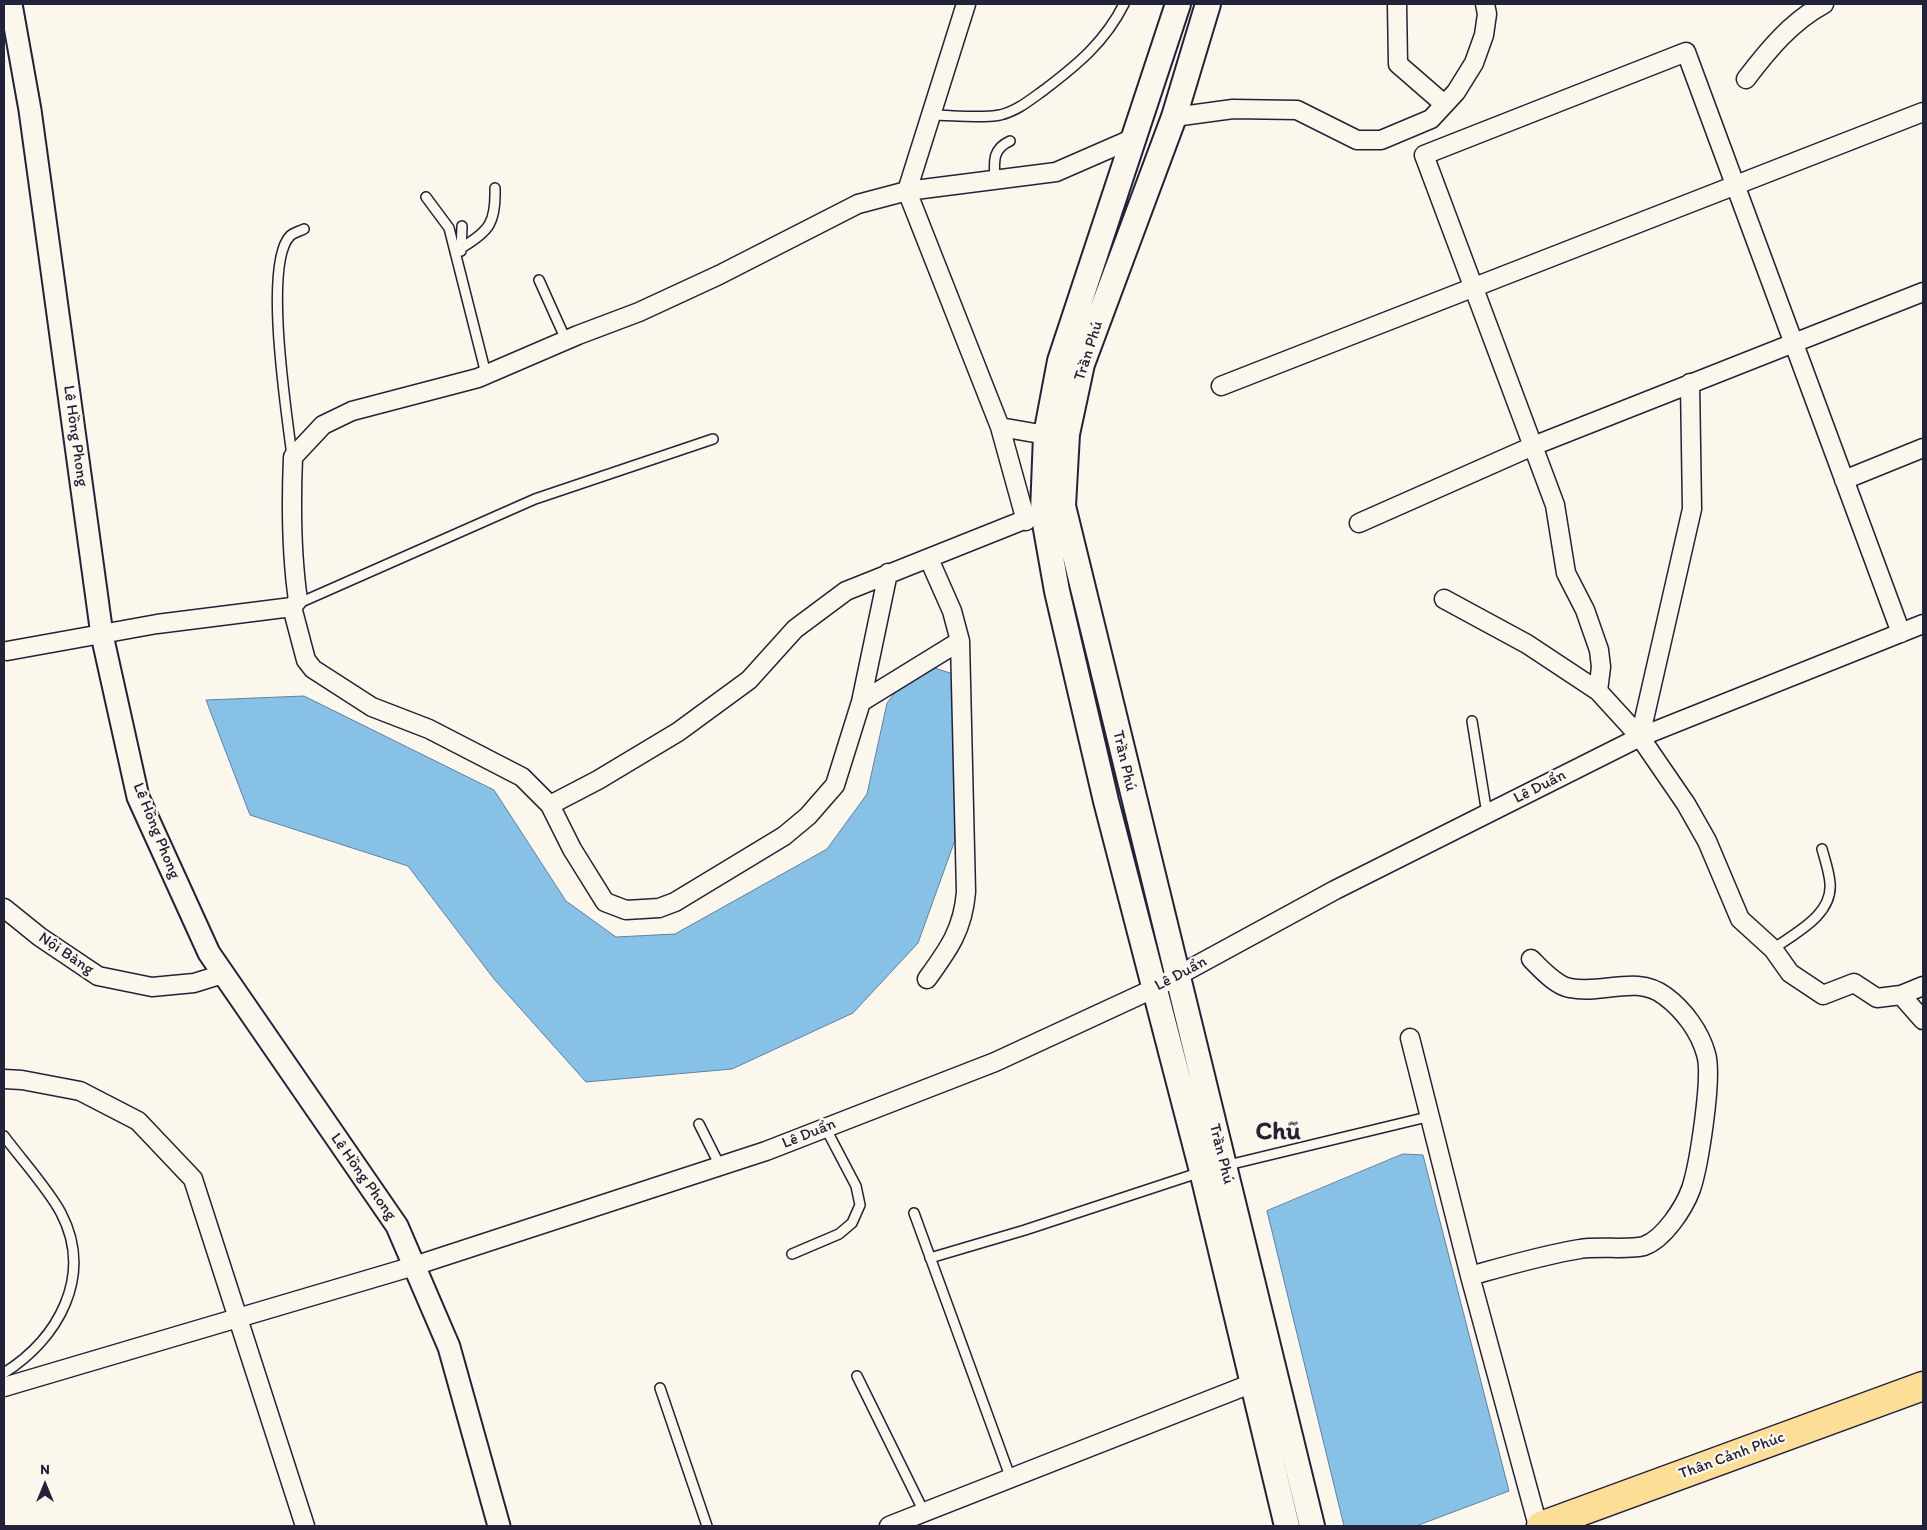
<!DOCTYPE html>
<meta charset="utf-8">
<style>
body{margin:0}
#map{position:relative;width:1927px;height:1530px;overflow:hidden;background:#fbf7ec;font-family:Itim,sans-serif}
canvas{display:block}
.frame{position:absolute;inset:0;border:5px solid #22223b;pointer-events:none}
.north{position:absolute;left:20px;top:1460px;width:50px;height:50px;-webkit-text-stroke:4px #fbf7ec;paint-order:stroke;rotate:0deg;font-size:14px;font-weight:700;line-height:20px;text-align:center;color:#22223b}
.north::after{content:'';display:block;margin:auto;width:18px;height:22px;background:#22223b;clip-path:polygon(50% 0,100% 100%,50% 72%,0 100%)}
</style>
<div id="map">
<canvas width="1927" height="1530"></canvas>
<div class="frame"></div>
<div class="north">N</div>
</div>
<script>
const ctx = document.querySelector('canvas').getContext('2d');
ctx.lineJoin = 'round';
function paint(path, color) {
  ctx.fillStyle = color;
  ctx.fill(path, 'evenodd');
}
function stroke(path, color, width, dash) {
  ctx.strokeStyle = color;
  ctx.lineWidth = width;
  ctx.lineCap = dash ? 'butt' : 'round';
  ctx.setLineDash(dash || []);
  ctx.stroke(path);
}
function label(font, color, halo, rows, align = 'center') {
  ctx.font = font + ' Itim,sans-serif';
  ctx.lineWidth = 4.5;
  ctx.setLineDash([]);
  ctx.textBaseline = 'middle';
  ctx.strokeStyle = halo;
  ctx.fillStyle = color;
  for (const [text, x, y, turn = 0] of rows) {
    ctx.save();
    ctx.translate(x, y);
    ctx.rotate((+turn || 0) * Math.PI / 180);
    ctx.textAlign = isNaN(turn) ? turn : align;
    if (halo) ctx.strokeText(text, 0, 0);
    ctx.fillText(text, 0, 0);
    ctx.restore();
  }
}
const water = new Path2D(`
 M935,668L953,674L955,840L918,943L853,1013L732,1069L586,1082L494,979L408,866L250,815L206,700L304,696L494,790L566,901L616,937L675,934L827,849L867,794L887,703L898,689Z
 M1403,1154L1423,1155L1509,1491L1416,1526H1344L1267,1211Z`);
paint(water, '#87c1e6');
stroke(water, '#5f81a2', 1);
const service = new Path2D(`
 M931,115C953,115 978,119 1000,115C1017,111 1030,100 1044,90C1077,65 1105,42 1124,4
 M995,180C994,162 992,149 1010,141
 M426,197L449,228L486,374
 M461,248C490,231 496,222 495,188
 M461,251L462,226
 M539,280L566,340
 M292,456C287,415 263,264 290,236C293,233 300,231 304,229
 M297,604L535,499L713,439
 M1472,721L1487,814
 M1773,949C1795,933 1833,915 1830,883C1829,871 1825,860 1822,849
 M699,1124L720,1166
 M4,1136C21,1159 49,1190 61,1213C94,1276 58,1339 4,1373
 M1224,1166L1423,1118
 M914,1213L1011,1479
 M792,1254L839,1234L852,1223L860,1205L856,1186L825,1127
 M930,1258L1025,1230L1201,1172
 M857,1376L924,1512
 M660,1388L707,1526`);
const minor = new Path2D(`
 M966,4L907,191L1000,427L1026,521
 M1397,4L1398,64L1444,104
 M1746,79C1768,50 1792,21 1824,4
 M1174,117L1233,109L1297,110L1357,140H1381L1431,119L1456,92L1474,63L1484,35L1487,14L1485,4
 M1690,383L1692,509L1640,737L1686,804L1707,841L1740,919L1773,949L1790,973L1823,995L1854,983L1877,998L1901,995L1923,986
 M1221,386L1923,112
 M1000,427L1046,435H1056
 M1844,480L1923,448
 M1359,523L1533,446L1923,292
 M1444,599L1527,644L1598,691L1640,737
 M292,607L306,660L313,669L372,707L429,729L522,777L550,805L572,849L605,902L626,910L659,908L675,902L784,836L808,816L835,785L861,702L888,573
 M7,651L157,624L292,607L298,600C291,552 291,505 293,457L323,425L352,411L478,378L578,335L639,312L719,275L858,204L907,191L1056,172L1134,138
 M1598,691L1601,667L1599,650L1585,610L1566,573L1555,505L1424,155L1686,52L1901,633
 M861,702L960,641
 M550,805L598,780L678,732L749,680L795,629L846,591L1054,508
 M4,908L40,937L98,976L152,987L194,983L223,974
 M927,979C948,950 963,930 966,892L960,641L952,611L929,559
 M1901,995L1923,1020
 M1410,1038L1470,1276L1538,1526
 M4,1079L22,1080L80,1091L138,1121L193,1179L305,1526
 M1470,1276C1506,1266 1543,1255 1580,1249C1596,1246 1632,1250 1644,1246C1664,1239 1684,1208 1691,1189C1699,1165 1713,1076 1706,1054C1700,1032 1684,1010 1665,996C1636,974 1603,995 1570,988C1556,986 1541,969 1531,959
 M4,1387L414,1266L766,1151L995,1062L1155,988L1335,890L1640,737L1923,624
 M889,1526L1263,1379`);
const tertiary = new Path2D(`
 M11,4L30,110L102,635L138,797L209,953L397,1226L449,1347L499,1526`);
const secondary = new Path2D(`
 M1178,4L1060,361L1046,435L1043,512L1057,591L1106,801L1202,1171L1287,1526
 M1208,4L1174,117L1082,364L1067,434L1063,506L1312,1526`);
const trunk = new Path2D(`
 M1541,1526L1923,1386`);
stroke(service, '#22223b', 12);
stroke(minor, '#22223b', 21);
stroke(tertiary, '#22223b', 25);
stroke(secondary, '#22223b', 28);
stroke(trunk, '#22223b', 31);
stroke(service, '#fbf7ec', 9);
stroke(minor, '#fbf7ec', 18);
stroke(tertiary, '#fbf7ec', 21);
stroke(secondary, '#fbf7ec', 24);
stroke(trunk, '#fdde96', 28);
label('16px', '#22223b', '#fbf7ec', [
 ["Trần Phú",1089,351,-72],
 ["Lê Hồng Phong",75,436,82],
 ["Trần Phú",1124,761,77],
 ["Lê Duẩn",1540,787,-27],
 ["Lê Hồng Phong",156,831,68],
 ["Nội Bàng",66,954,34],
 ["Lê Duẩn",1181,974,-28],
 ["Lê Duẩn",809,1134,-22],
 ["Trần Phú",1221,1154,76],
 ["Lê Hồng Phong",363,1177,55],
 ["Thân Cảnh Phúc",1732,1456,-20]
]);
label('bold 26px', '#22223b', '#fbf7ec', [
 ["Chũ",1278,1132]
]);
</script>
